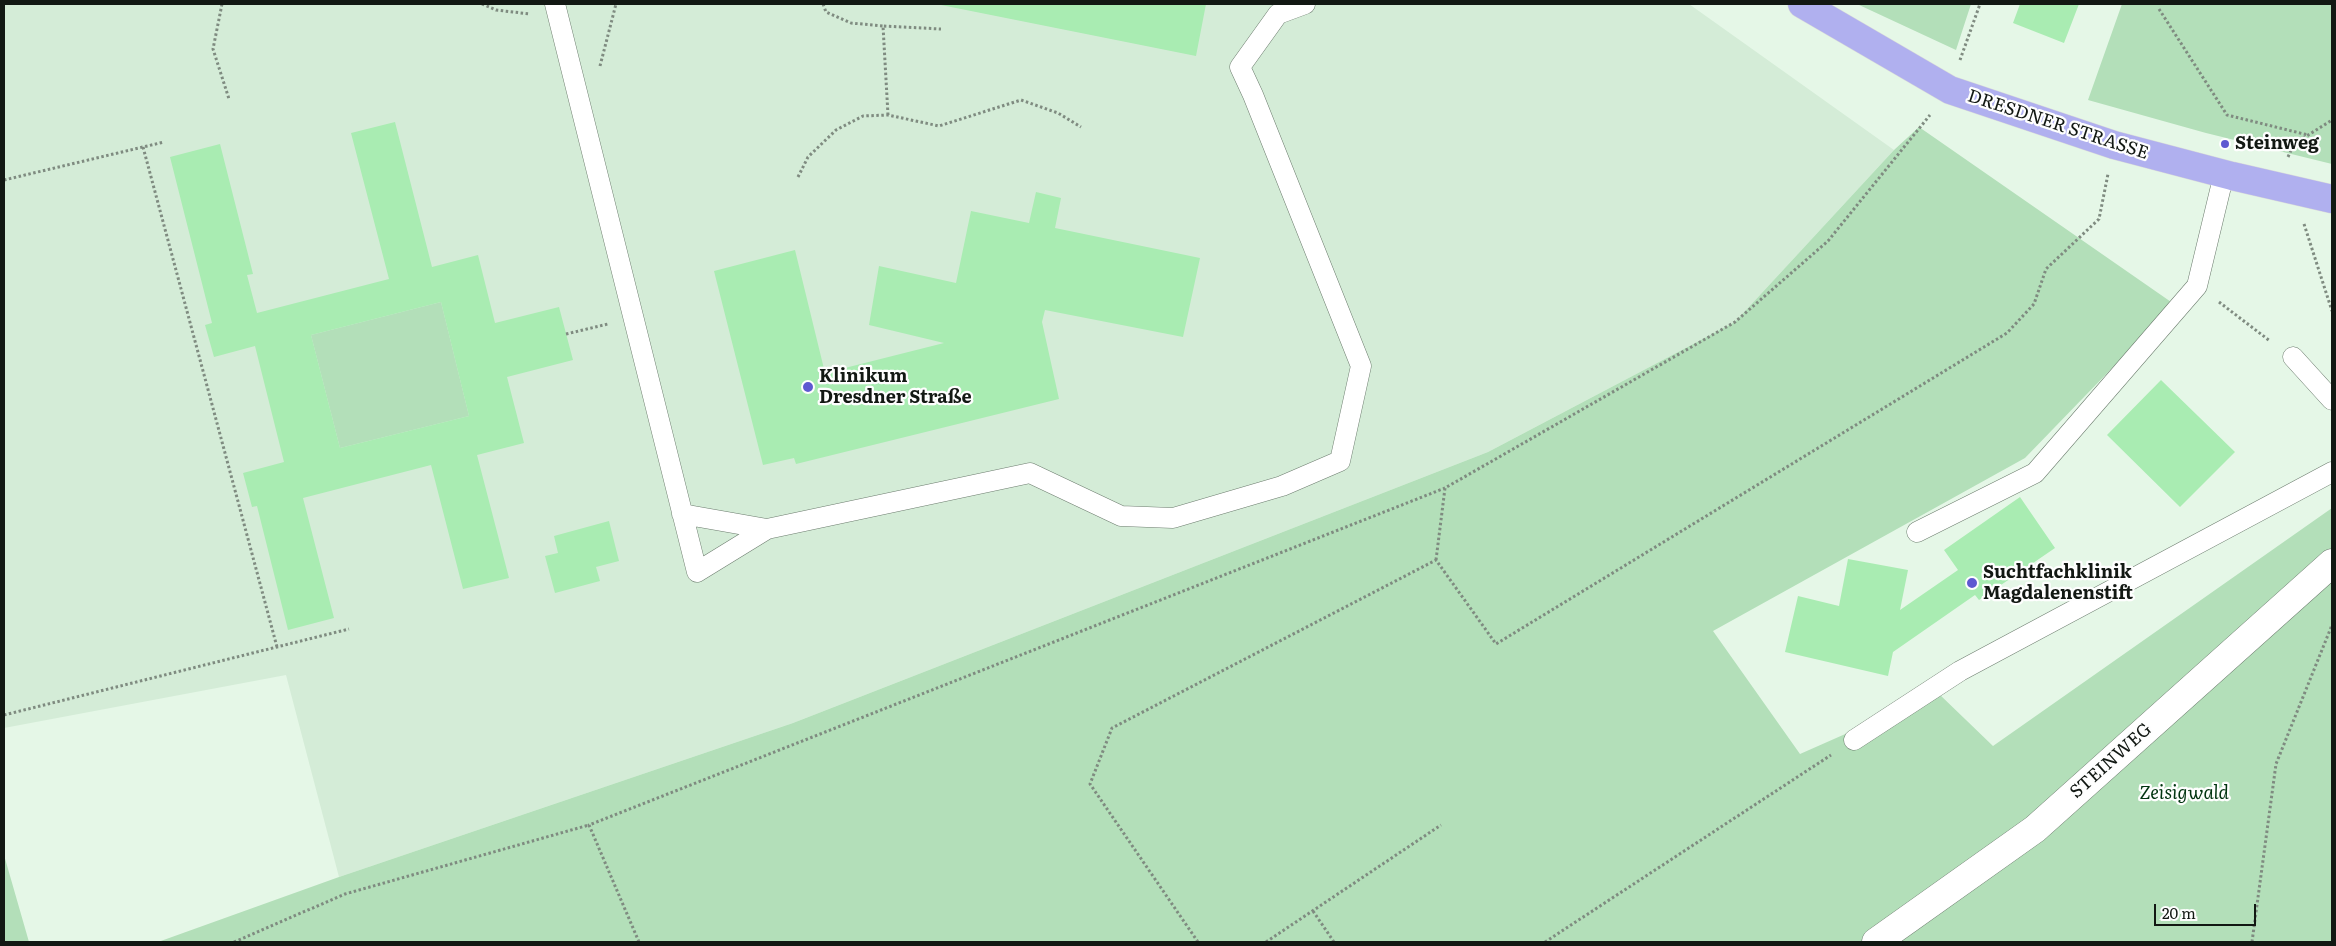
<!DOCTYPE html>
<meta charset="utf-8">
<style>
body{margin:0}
#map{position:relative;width:2336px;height:946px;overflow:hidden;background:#e5f7e7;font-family:Literata,serif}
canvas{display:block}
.frame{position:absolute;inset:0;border:5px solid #121813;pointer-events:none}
.scale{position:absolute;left:2154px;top:904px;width:102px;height:22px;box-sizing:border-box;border:2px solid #121813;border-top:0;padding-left:6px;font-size:15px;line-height:18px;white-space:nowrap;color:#121813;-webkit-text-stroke:4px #fefefe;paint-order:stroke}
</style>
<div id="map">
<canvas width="2336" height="946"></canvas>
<div class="frame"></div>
<div class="scale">20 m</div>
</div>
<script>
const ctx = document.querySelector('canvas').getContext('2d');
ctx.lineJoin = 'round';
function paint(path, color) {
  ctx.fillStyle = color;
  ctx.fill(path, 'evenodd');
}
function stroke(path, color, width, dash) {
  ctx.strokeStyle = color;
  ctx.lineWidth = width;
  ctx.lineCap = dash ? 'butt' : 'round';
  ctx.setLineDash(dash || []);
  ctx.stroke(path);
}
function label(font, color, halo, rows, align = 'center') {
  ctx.font = font + ' Literata,serif';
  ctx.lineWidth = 4.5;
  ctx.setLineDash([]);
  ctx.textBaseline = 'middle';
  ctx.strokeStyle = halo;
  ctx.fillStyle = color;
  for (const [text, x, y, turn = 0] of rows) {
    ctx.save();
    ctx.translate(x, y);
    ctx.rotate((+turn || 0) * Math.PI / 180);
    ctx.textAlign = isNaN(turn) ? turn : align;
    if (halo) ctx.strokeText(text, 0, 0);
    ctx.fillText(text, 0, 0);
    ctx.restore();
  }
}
paint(new Path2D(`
 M4,4H1689L1894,150L1735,322L1488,452L793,723L339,877L286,675L4,728Z`), '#d4ecd7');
paint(new Path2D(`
 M1857,4H1971L1956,50Z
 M2122,4H2332V164L2206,133L2088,100Z
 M1919,127L2174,304L2025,458L1713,631L1800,754L1938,693L1993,746L2332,508V942H158L339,877L793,723L1488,452L1735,322L1894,150Z
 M441,302L469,416L340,448L311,335Z
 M4,855L29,942H4Z`), '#b3dfb9');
paint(new Path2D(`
 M936,4H1206L1196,56Z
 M2020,4H2079L2064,43L2013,23Z
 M395,122L432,267L478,255L495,323L559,307L573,360L507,377L524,443L477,455L509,578L463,589L431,465L303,498L334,618L288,630L257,506L252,507L243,473L284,462L255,346L214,357L205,325L212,323L170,157L220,144L253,274L247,275L257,313L389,279L351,133ZM441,302L469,416L340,448L311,335Z
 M1036,192L1061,198L1055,228L1200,258L1183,337L1045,310L1042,322L1059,399L796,464L794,458L763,465L714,271L795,250L825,373L944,343L869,325L879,266L956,283L971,211L1029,223Z
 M2161,380L2235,452L2180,507L2107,435Z
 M2020,497L2055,548L1979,600L1975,595L1893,652L1888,676L1785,652L1798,596L1839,606L1848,559L1908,570L1900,610L1958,570L1944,550Z
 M609,521L619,561L596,567L600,581L555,593L545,556L558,553L554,536Z`), '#a9ecb2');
const lane = new Path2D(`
 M555,4L697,572L767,529L1030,473L1121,516L1173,518L1282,486L1340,461L1361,366L1253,95L1240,67L1278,14L1305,4
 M2293,357L2332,400
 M682,514L767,529
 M1917,532L2035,473L2197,286L2224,174
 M1854,740L1960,671L2332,472`);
const secondary = new Path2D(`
 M1876,942L2035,829L2332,563`);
const primary = new Path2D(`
 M1802,4L1950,90L2114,145L2232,176L2332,199`);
stroke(lane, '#6d7d6f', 21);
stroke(secondary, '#6d7d6f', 29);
stroke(primary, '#d9dad9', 29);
stroke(new Path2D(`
 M222,4L213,49L229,99
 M482,4L496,10L530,14
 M823,4L826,12L851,23L883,26
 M2159,9L2227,115L2308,135
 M1960,60L1980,4
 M600,66L616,4
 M888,115L883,26L941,29
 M143,147L277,647
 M2288,157L2294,144L2332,120
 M798,177L808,157L836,130L863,116L888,115L939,126L1021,100L1058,113L1081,127
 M4,180L164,142
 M2304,224L2332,311
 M2219,302L2270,341
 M566,334L608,324
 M1436,560L1445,488L1735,322L1828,241L1930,115
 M4,715L349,629
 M1313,911L1334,942
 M234,942L345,894L589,825
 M639,942L589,825L1445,488
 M1198,942L1090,784L1112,728L1436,560L1496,644L2007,333L2034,304L2046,269L2099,219L2108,174
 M1266,942L1441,825
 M1545,942L1831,755
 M2252,942L2276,764L2332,625`), '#7f8b80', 3, [2.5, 2.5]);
stroke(lane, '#fff', 20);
stroke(secondary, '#fff', 28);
stroke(primary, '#b0b0ef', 28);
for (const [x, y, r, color] of [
 [2225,144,5,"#5e59d1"],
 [808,387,6,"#5e59d1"],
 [1972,583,6,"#5e59d1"]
]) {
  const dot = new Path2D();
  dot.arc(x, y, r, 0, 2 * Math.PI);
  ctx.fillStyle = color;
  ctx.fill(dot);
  stroke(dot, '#fefefe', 2);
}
label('18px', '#121813', '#fefefe', [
 ["DRESDNER STRASSE",2058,125,18],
 ["STEINWEG",2111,761,-42]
]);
label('bold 18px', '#121813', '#fefefe', [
 ["Steinweg",2235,144],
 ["Klinikum",819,377],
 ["Dresdner Straße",819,398],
 ["Suchtfachklinik",1983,573],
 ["Magdalenenstift",1983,594]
], 'left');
label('italic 18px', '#013410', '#fefefe', [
 ["Zeisigwald",2184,794]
]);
</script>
